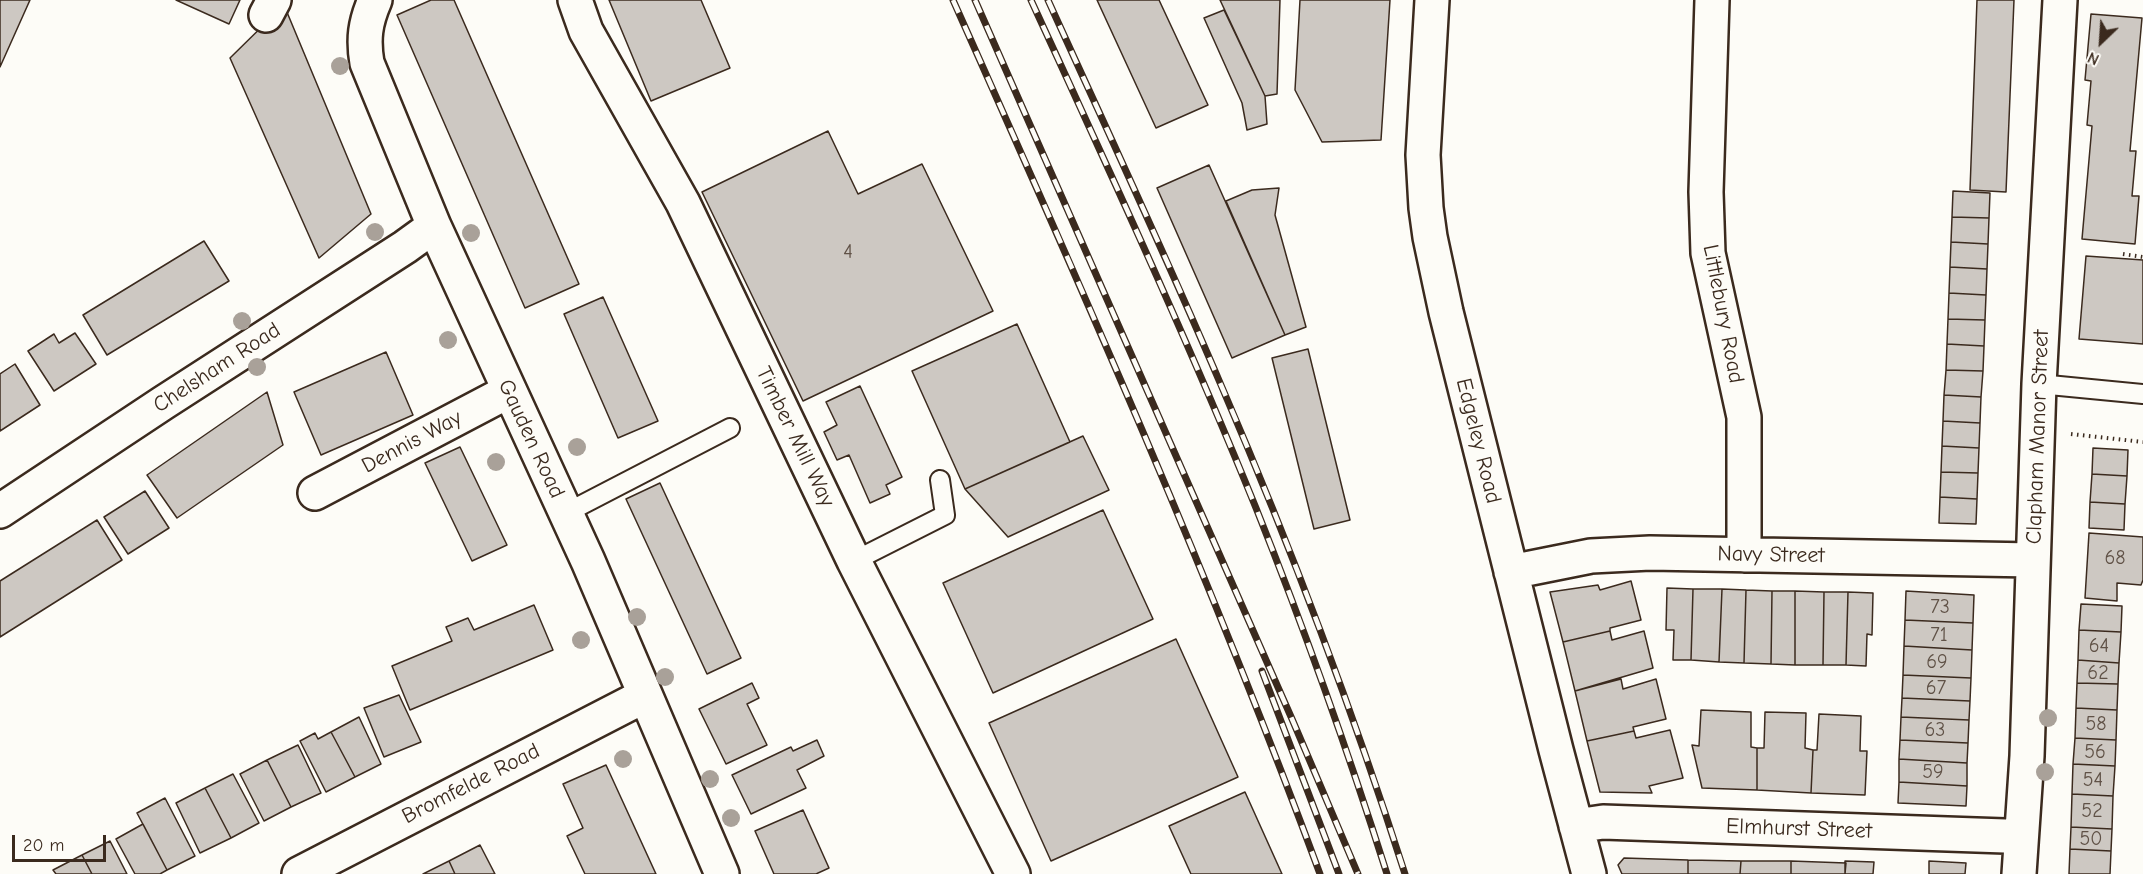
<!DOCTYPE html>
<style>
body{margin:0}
#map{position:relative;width:2143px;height:874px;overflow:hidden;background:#fdfcf7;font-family:"Comic Neue",sans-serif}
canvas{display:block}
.north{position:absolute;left:2071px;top:12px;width:60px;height:60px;-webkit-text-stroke:4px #fdfcf7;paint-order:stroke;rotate:205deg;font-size:16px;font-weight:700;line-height:24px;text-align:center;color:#3b2a1e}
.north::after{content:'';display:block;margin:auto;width:21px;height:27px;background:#3b2a1e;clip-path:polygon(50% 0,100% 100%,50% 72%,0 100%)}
.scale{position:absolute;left:12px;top:835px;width:94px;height:27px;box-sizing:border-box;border:3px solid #3b2a1e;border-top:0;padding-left:8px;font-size:18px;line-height:21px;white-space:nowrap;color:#3b2a1e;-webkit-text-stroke:4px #fdfcf7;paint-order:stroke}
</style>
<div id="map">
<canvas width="2143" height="874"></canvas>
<div class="north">N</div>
<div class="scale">20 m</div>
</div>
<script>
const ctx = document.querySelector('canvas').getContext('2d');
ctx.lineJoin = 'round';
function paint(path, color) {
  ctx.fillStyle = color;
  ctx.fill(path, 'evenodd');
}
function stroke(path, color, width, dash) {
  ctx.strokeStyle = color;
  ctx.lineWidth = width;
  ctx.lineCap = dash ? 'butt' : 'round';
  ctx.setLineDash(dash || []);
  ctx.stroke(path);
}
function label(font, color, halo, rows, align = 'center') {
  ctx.font = font + ' "Comic Neue",sans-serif';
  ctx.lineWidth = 5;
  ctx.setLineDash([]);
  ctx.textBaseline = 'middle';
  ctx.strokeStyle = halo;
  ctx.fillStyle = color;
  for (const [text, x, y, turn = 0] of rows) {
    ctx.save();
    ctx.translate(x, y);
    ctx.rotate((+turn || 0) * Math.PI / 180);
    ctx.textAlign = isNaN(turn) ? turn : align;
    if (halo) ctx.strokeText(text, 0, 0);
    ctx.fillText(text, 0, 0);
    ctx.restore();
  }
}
const building = new Path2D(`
 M0,0H30L0,67Z
 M176,0H240L229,24Z
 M431,0H454L579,284L525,308L397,15Z
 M609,0H701L730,68L651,101Z
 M1097,0H1159L1208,105L1156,128Z
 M1220,0H1280L1277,94L1265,96Z
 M1300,0H1390L1381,140L1322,142L1295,90Z
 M1977,0H2014L2006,192L1970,190Z
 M284,5L371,214L319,258L230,58Z
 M1224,10L1265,96L1267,124L1247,130L1242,103L1204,18Z
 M2091,14L2142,18L2130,151H2136L2132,196H2139L2135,244L2082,239L2092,126L2087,125L2091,81L2085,80Z
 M828,131L858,194L922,164L993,311L803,401L702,192Z
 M1209,165L1285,335L1232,358L1157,188Z
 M1279,188L1275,215L1306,327L1285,335L1226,201L1252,190Z
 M1953,191L1990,193L1989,218L1952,217Z
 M1952,217L1989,218L1988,244L1951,242Z
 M204,241L229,281L107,355L83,315Z
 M1951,242L1988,244L1987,269L1950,267Z
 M2086,256L2143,260V344L2079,339Z
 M1950,267L1987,269L1986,295L1949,293Z
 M1949,293L1986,295L1985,320L1948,319Z
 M603,297L658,421L618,438L564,314Z
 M1948,319L1985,320L1984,346L1947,344Z
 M1017,324L1070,442L965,489L912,371Z
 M75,333L96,364L54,391L28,351L54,334L59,343Z
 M1947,344L1984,346L1983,371L1946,370Z
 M1308,349L1350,520L1314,529L1272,358Z
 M386,352L413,415L321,455L294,392Z
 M15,364L40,405L0,431V374Z
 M1946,370L1983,371L1981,397L1944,395Z
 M860,386L902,477L886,485L890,494L870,503L849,455L837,460L824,432L837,425L826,402Z
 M267,392L283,445L177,518L147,475Z
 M1944,395L1981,397L1980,423L1943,421Z
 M1943,421L1980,423L1979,448L1942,446Z
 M1083,436L1109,490L1008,537L965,489Z
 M1942,446L1979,448L1978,473L1941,472Z
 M460,447L507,545L472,561L425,463Z
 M2093,448L2128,450L2127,476L2092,474Z
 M1941,472L1978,473L1977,499L1940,497Z
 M2092,474L2127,476L2125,504L2090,502Z
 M660,483L741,658L707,674L626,499Z
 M145,491L169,528L128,554L104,517Z
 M1940,497L1977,499L1976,524L1939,523Z
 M2090,502L2125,504L2124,530L2089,528Z
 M1103,510L1153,619L993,693L943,583Z
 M97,520L122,560L0,637V581Z
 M2089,533L2143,537V580L2141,585L2117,583V601L2085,598Z
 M1631,581L1641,620L1610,628V631L1563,642L1550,592L1598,585L1600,590Z
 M1667,588L1693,589L1691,660H1673L1674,630H1666Z
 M1693,589H1722L1719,662L1691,660Z
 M1722,589L1746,590L1744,663L1719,662Z
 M1746,590L1772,591L1771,664L1744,663Z
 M1772,591H1795V665L1771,664Z
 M1795,591L1824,592L1823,665H1795Z
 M1906,591L1974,595L1973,623L1905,620Z
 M1824,592H1848L1846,665H1823Z
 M1848,592L1873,593L1872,635L1867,634L1866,666L1846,665Z
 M2081,604L2122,606L2121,632L2079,630Z
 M534,605L553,650L410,710L392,666L452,641L446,627L468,618L474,630Z
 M1905,620L1973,623L1972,650L1904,646Z
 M2079,630L2121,632L2119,663L2078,660Z
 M1610,631L1612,640L1644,631L1653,668L1575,691L1563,642Z
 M1176,639L1238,777L1051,861L989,723Z
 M1904,646L1972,650L1971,678L1903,675Z
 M2078,660L2119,663L2118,684L2077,683Z
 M1903,675L1971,678L1970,701L1902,698Z
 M1621,679L1623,689L1656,679L1666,719L1633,727L1634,731L1587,741L1575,691Z
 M752,683L759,698L747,704L767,745L726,764L699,709Z
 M2077,683L2118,684L2117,710L2076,708Z
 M399,695L421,742L384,757L364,708Z
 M1902,698L1970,701L1969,720L1901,717Z
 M2076,708L2117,710L2116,740L2075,738Z
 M1701,710L1751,712V747L1757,748V790L1702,788L1692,745L1699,746Z
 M1765,712L1806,713L1805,748L1813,750L1811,793L1757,790V748H1764Z
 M1819,714L1861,716L1860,751H1867L1865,795L1811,793L1813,750H1817Z
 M359,717L381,764L355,777L331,732Z
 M1901,717L1969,720L1968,743L1900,740Z
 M1670,730L1683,778L1649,786L1652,793L1600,792L1587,741L1634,731L1636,738Z
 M331,732L355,777L326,792L300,741L315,733L318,739Z
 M2075,738L2116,740L2115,766L2073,764Z
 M817,740L824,756L797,770L806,788L751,814L732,775L791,747L793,751Z
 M1900,740L1968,743L1967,763L1899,759Z
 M298,745L321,793L291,807L267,760Z
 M1899,759L1967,763V786L1899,782Z
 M267,760L291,807L264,821L240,774Z
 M2073,764L2115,766L2113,796L2072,794Z
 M606,765L656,874H585L567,836L583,828L563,784Z
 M233,774L259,823L231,838L205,788Z
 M1899,782L1967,786L1966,806L1898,803Z
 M205,788L231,838L200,853L176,803Z
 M1245,792L1282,874H1191L1169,826Z
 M2072,794L2113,796L2112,829L2071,827Z
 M165,798L195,856L167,870L137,813Z
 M803,810L829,868L816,874H774L755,831Z
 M143,824L167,870L160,874H135L116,839Z
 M2071,827L2112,829L2111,851L2070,849Z
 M110,841L127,874H92L82,855Z
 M480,845L495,874H455L449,861Z
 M2070,849L2111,851L2110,874H2069Z
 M82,855L92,874H56L53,870Z
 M1624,858L1688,860V874H1622L1618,865Z
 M1688,860L1741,861L1740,874H1688Z
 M449,861L455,874H423Z
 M1741,861H1791V874H1740Z
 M1791,861L1846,863L1845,874H1791Z
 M1845,861L1874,862L1873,874H1845Z
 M1929,861L1966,863L1965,874H1929Z`);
paint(building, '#cdc8c2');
stroke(building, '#3b2a1e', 1.5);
const lane = new Path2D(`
 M2039,384L2143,394
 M566,513L730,428
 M854,561L945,515L940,480`);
const street = new Path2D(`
 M375,0C365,23 363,39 367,63L434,226L588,561L722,874
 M575,0L586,31L683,203L854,561L1013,874
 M1432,0L1423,155L1426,208L1430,237L1446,312L1556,750L1589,874
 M1712,0L1706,192L1708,253L1744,417V555
 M266,15L274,0
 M315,493L509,391
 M0,511L163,403L405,247L434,226
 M1511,572L1591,556L1650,553L2033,560
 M1576,826L1603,822L2005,836L2021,838
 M299,874L644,696
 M2019,874L2027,756L2039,384L2060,0`);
stroke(lane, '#3b2a1e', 22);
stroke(street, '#3b2a1e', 38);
stroke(new Path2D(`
 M2123,254L2143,257
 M2071,434L2143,442`), '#3b2a1e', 4, [1.5, 4.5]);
stroke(lane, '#fdfcf7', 18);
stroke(street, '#fdfcf7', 33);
const rail = new Path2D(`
 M953,0C1082,289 1211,578 1320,874
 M975,0L1292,719L1358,874
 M1031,0C1108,168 1186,336 1256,508C1304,628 1348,751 1387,874
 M1048,0C1106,128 1166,256 1221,385C1290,545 1352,708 1405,874
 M1262,671L1339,874`);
stroke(rail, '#3b2a1e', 7);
stroke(rail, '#fdfcf7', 4.5, [14]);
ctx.fillStyle = '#a9a199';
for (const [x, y] of [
 [340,66],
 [375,232],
 [471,233],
 [242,321],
 [448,340],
 [257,367],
 [577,447],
 [496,462],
 [637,617],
 [581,640],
 [665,677],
 [2048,718],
 [623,759],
 [2045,772],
 [710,779],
 [731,818]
]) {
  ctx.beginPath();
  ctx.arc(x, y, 9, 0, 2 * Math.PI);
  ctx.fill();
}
label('20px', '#605247', null, [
 ["4",848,252],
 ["68",2115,558],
 ["73",1940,607],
 ["71",1939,635],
 ["64",2099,646],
 ["69",1937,662],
 ["62",2098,673],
 ["67",1936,688],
 ["58",2096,724],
 ["63",1935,730],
 ["56",2095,752],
 ["59",1933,772],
 ["54",2093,780],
 ["52",2092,811],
 ["50",2091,839]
]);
label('22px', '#3b2a1e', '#fdfcf7', [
 ["Littlebury Road",1723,314,79],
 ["Chelsham Road",217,368,-33],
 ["Timber Mill Way",795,437,64],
 ["Clapham Manor Street",2038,437,-88],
 ["Gauden Road",531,439,65],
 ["Edgeley Road",1478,441,76],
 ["Dennis Way",412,442,-28],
 ["Navy Street",1771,555,1],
 ["Bromfelde Road",471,784,-27],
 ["Elmhurst Street",1799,829,2]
]);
</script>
